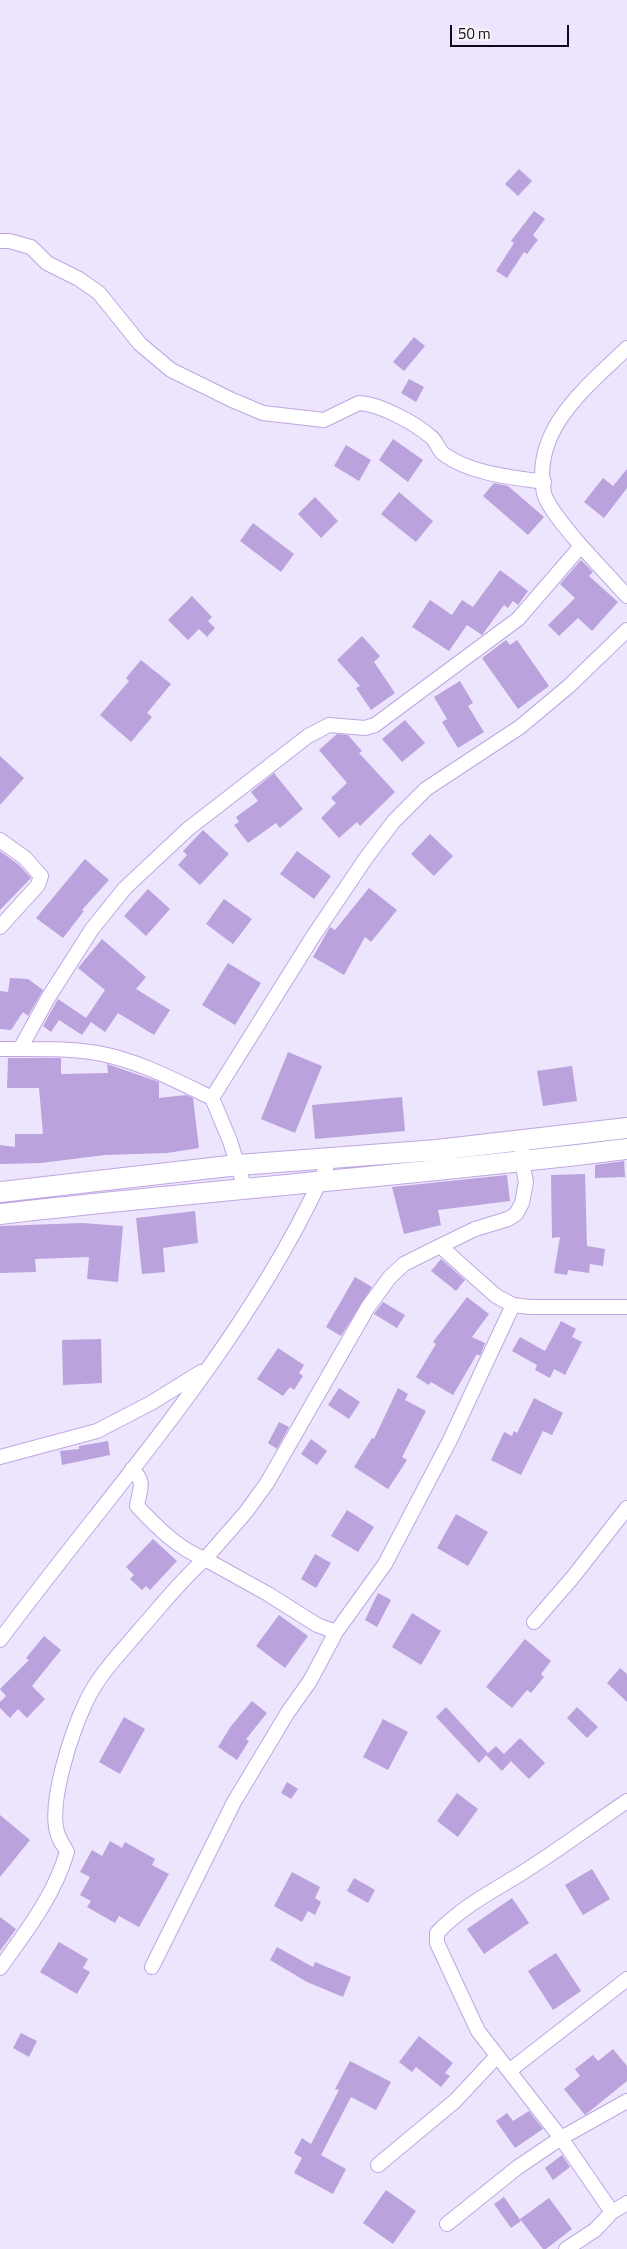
<!DOCTYPE html>
<style>
body{margin:0}
#map{position:relative;width:627px;height:2249px;overflow:hidden;background:#ede4fd;font-family:"Titillium Web",sans-serif}
canvas{display:block}
.scale{position:absolute;left:450px;top:25px;width:119px;height:22px;box-sizing:border-box;border:2px solid #11081c;border-top:0;padding-left:6px;font-size:15px;line-height:18px;white-space:nowrap;color:#11081c;-webkit-text-stroke:4px #f6f6f6;paint-order:stroke}
</style>
<div id="map">
<canvas width="627" height="2249"></canvas>
<div class="scale">50 m</div>
</div>
<script>
const ctx = document.querySelector('canvas').getContext('2d');
ctx.lineJoin = 'round';
function paint(path, color) {
  ctx.fillStyle = color;
  ctx.fill(path, 'evenodd');
}
function stroke(path, color, width, dash) {
  ctx.strokeStyle = color;
  ctx.lineWidth = width;
  ctx.lineCap = dash ? 'butt' : 'round';
  ctx.setLineDash(dash || []);
  ctx.stroke(path);
}
paint(new Path2D(`
 M519,169L532,181L518,196L505,184Z
 M534,211L545,219L533,235L538,240L527,254L524,252L507,278L496,271L514,243L511,241Z
 M414,337L425,346L404,371L393,362Z
 M409,379L424,387L416,402L401,393Z
 M393,439L423,460L408,482L379,460Z
 M346,445L371,460L359,481L334,466Z
 M627,469V488L604,518L584,502L603,478L613,486Z
 M494,483L508,486L544,517L528,535L483,496Z
 M399,492L433,521L416,542L381,514Z
 M315,497L338,521L321,538L298,514Z
 M253,523L294,554L281,572L240,541Z
 M581,560L593,572L589,576L618,602L592,631L578,618L559,636L548,625L575,598L560,584Z
 M500,570L528,591L518,605L513,601L508,608L504,605L482,635L467,625L449,651L412,627L430,600L452,615L462,600L473,607Z
 M192,596L212,617L208,621L215,628L207,637L199,629L188,640L168,620Z
 M362,636L380,656L374,662L395,693L371,710L356,688L360,686L337,660Z
 M506,640L510,645L517,640L549,686L518,709L482,658Z
 M141,660L171,684L147,713L152,717L131,742L100,715L129,681L126,678Z
 M460,681L473,703L468,706L484,732L458,748L442,722L447,719L434,697Z
 M405,720L425,743L402,762L382,739Z
 M337,734L348,735L362,751L359,753L395,792L360,826L357,822L339,838L321,818L336,803L331,798L347,783L319,750Z
 M0,756L24,778L0,805Z
 M274,773L303,809L280,828L276,823L248,843L234,825L239,822L236,817L258,801L251,792Z
 M203,830L229,854L200,885L178,865L187,855L183,851Z
 M430,834L453,856L434,876L411,854Z
 M0,851L19,865L31,878L0,910Z
 M297,851L331,876L314,899L280,874Z
 M85,859L109,880L82,910L84,911L63,938L36,918Z
 M369,888L397,910L371,942L365,937L344,975L313,957L330,927L335,930Z
 M148,889L170,909L146,936L124,916Z
 M224,899L252,919L233,944L206,924Z
 M102,939L146,977L136,989L170,1010L154,1035L118,1013L105,1032L91,1022L82,1035L59,1020L51,1032L43,1026L58,999L86,1018L105,990L78,968Z
 M228,963L261,983L235,1025L202,1005Z
 M10,978L28,979L43,990L28,1016L23,1012L11,1030L0,1029V991L8,992Z
 M288,1052L322,1066L295,1133L261,1119Z
 M8,1058H61V1074L108,1073L107,1064L159,1082V1098L186,1095L193,1098L199,1148L167,1153L105,1155L41,1163L0,1164V1145L15,1147V1134H43L39,1088H7Z
 M572,1066L577,1101L543,1106L537,1071Z
 M402,1097L405,1131L315,1139L312,1105Z
 M624,1161L625,1177L595,1178V1165Z
 M585,1174L587,1246L605,1249L603,1266L590,1264L589,1273L568,1270L567,1275L554,1273L560,1237L552,1238L551,1175Z
 M507,1175L510,1201L438,1210L441,1225L404,1234L392,1187Z
 M195,1211L198,1243L163,1248L165,1272L142,1274L136,1218Z
 M82,1223L123,1226L118,1282L87,1279L89,1257L35,1259L36,1272L0,1273V1226Z
 M441,1259L465,1280L456,1291L431,1271Z
 M355,1277L372,1287L341,1336L326,1327Z
 M467,1297L489,1314L472,1337L485,1343L480,1356L477,1354L453,1395L431,1382L429,1385L416,1377L436,1344L433,1342Z
 M383,1302L405,1315L397,1328L374,1314Z
 M561,1321L576,1329L572,1337L582,1342L565,1375L554,1369L550,1378L535,1370L537,1365L512,1351L520,1337L545,1351Z
 M101,1339L102,1383L63,1385L62,1340Z
 M278,1348L304,1365L299,1373L303,1376L294,1390L290,1387L283,1396L257,1379Z
 M339,1388L360,1402L349,1419L328,1405Z
 M398,1388L408,1394L405,1400L426,1411L402,1457L407,1460L388,1489L354,1467L372,1438L374,1439Z
 M534,1398L563,1413L552,1435L543,1431L521,1475L491,1460L504,1432L512,1436L514,1431L517,1433Z
 M279,1422L289,1427L277,1449L268,1443Z
 M311,1439L327,1451L317,1465L301,1454Z
 M108,1441L110,1455L62,1465L60,1451L79,1449V1446Z
 M347,1510L374,1527L358,1552L331,1536Z
 M456,1514L488,1532L468,1566L437,1548Z
 M153,1539L177,1561L150,1590L146,1586L142,1590L130,1579L134,1575L126,1567Z
 M315,1554L331,1563L316,1588L301,1579Z
 M378,1593L391,1600L377,1627L365,1620Z
 M412,1613L441,1631L421,1665L392,1647Z
 M279,1615L308,1636L285,1668L256,1646Z
 M44,1636L61,1650L32,1686L45,1699L27,1718L18,1709L10,1718L0,1708V1702L6,1696L0,1689L29,1660L26,1658Z
 M525,1639L551,1661L541,1674L544,1677L531,1693L527,1690L512,1708L486,1687Z
 M620,1668L627,1674V1702L607,1683Z
 M252,1701L267,1713L246,1739L249,1741L237,1760L218,1747L231,1726Z
 M446,1707L488,1753L479,1763L436,1717Z
 M577,1707L598,1727L587,1738L567,1718Z
 M124,1717L145,1729L120,1774L99,1762Z
 M383,1719L408,1732L388,1770L363,1757Z
 M520,1738L545,1763L529,1779L504,1754Z
 M496,1746L511,1761L502,1771L486,1755Z
 M287,1782L298,1789L291,1799L281,1793Z
 M457,1793L478,1809L458,1837L437,1821Z
 M0,1815L30,1840L0,1877Z
 M110,1841L122,1848L125,1842L155,1859L152,1865L169,1874L139,1927L119,1916L115,1923L87,1907L91,1901L80,1895L90,1877L80,1872L92,1850L102,1856Z
 M592,1869L610,1899L583,1915L565,1885Z
 M292,1872L320,1887L315,1898L321,1902L315,1915L308,1911L302,1922L274,1906Z
 M354,1878L375,1890L368,1903L347,1891Z
 M512,1898L529,1923L484,1954L467,1929Z
 M0,1917L16,1929L0,1951Z
 M59,1942L88,1959L83,1968L90,1972L77,1994L40,1972Z
 M277,1947L313,1967L315,1962L351,1977L343,1997L307,1982L270,1960Z
 M556,1953L581,1991L553,2010L528,1971Z
 M21,2033L37,2041L29,2057L13,2048Z
 M419,2036L453,2063L445,2073L450,2076L441,2087L416,2067L412,2072L399,2062Z
 M613,2049L627,2066V2081L585,2115L564,2089L580,2076L575,2069L593,2055L598,2061Z
 M350,2061L391,2082L376,2110L351,2097L321,2155L346,2169L333,2194L294,2173L302,2158L294,2153L302,2138L311,2144L339,2090L335,2089Z
 M529,2111L543,2129L515,2148L496,2121L507,2113L513,2121Z
 M562,2155L570,2167L553,2180L545,2168Z
 M386,2190L416,2211L393,2244L363,2223Z
 M504,2197L521,2221L511,2228L494,2204Z
 M549,2198L572,2229L546,2249H543L520,2219Z`), '#baa2dc');
const minor = new Path2D(`
 M0,241H9L31,247L47,263L79,279L99,293L140,344L171,370L232,400L263,413L324,420L359,403C380,404 415,423 431,437C437,441 438,451 445,455C472,474 511,477 544,482
 M581,546C571,534 547,507 544,493C531,429 587,387 627,348
 M0,840L25,858L41,876L38,885L0,927
 M0,1049C32,1049 65,1048 97,1053C137,1060 175,1080 212,1098
 M20,1049L48,998L92,929L125,888L188,829L308,736L329,725L365,728L375,725L518,619L581,546L627,596
 M245,1189L230,1141L212,1098L312,938L366,858L394,821L426,789L520,727L569,686L627,630
 M440,1246L496,1296L513,1305L530,1307H627
 M0,1457L97,1431L151,1403L201,1372
 M132,1469C146,1483 140,1488 137,1506C156,1526 178,1549 205,1559L246,1512L267,1483L368,1307L390,1277L404,1264L440,1246L475,1229L508,1219L516,1214L522,1203L526,1182L522,1162V1140
 M534,1622L573,1577L627,1508
 M0,1640C116,1484 252,1338 330,1159
 M152,1967L234,1802L288,1712L310,1681L336,1632L385,1564L450,1440L513,1305
 M0,1968C26,1932 54,1896 67,1852C64,1846 60,1841 58,1835C47,1805 72,1731 86,1702C97,1677 120,1653 138,1632C160,1607 180,1581 205,1559L268,1594L317,1625L336,1632
 M509,2071L627,1979
 M378,2165L455,2101L497,2056
 M612,2212L561,2138L478,2031L437,1943V1933C461,1907 495,1890 525,1871C560,1849 593,1824 627,1801
 M447,2224L518,2167L561,2138L627,2101
 M566,2249L595,2230L612,2212L627,2203`);
const secondary = new Path2D(`
 M0,1192L238,1165L437,1150L627,1128
 M0,1214C209,1190 419,1175 627,1149`);
stroke(minor, '#bea7e1', 16);
stroke(secondary, '#bea7e1', 22);
stroke(minor, '#fff', 14);
stroke(secondary, '#fff', 20);
</script>
